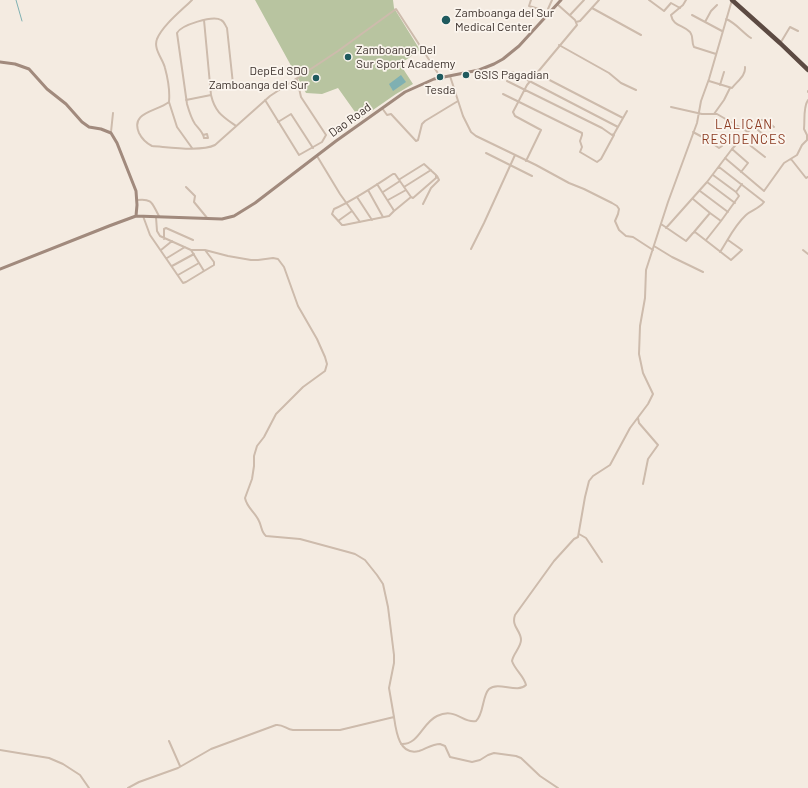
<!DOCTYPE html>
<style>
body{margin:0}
canvas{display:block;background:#f4ebe1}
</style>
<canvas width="808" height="788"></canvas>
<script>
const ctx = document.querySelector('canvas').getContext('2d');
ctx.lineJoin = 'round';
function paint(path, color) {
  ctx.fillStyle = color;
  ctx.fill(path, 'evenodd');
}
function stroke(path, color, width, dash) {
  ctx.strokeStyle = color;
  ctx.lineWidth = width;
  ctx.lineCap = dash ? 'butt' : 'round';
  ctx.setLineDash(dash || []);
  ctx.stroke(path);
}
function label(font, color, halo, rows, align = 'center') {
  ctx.font = font + ' Barlow,sans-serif';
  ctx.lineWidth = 3.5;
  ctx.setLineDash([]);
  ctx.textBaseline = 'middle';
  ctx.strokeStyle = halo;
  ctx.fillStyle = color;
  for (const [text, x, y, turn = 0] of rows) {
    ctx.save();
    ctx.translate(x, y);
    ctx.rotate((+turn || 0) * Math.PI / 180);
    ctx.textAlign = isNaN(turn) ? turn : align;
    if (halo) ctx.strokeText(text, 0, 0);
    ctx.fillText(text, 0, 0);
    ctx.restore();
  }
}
paint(new Path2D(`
 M255,0H393L394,8L420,50L400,64L413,84L396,94L360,119L338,88L322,94L306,93Z`), '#b8c4a0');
paint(new Path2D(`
 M401,75L406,82L393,91L389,84Z`), '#7fb0b2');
stroke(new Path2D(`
 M16,0L22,21`), '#7fb0b2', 1);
stroke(new Path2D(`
 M192,0C181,11 163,25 157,39C153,49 163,59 165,68C168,79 170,91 169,102C156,112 130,112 139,133C142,139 146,143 152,146C168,147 201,152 215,145L270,96L338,51L396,9L441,78
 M531,0L529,6L539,9
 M649,0L664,11L671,3L680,8
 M686,0L683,5L671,15C673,26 683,25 690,32C694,37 691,42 694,47L716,54
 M592,8L641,35
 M549,14L548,9L552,0
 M570,15L584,0
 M692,15L722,31
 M726,19C736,23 742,32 751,38
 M204,20L211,95C215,112 222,116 236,126
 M576,22L580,21L599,0
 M705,22L711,11L717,5
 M781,42L790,27L798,31
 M559,45L609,73L621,83L636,90
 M512,72L618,127
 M536,73L623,118
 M450,76L463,116L471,132L476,136L536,165L569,183L584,189L612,203L617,206L619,209L618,214L615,221L619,230L626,236L633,237L653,250
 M507,81L602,128L612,135L614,134L627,111
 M709,81L732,88C737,81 746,76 745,67
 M720,85L724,72
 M808,92V91
 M503,94L582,133V135L580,141L582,147L580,152L597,162L601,159L614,135
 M186,100L211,95
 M265,100L299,155L322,142L326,135L301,97L297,79
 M169,102L177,127L192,148
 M671,107L702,114H717L748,132
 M382,108L387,115L391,114L416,141L418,140L422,124L425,121L458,101
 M714,114L724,100L730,88
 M278,122L291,114L313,148
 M753,126L775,144
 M111,132L113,113
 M693,132L706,139L719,148L722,146L725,138L735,146
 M203,135L207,134L208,138H204C203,132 198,128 195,124C191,118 189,111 187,104L177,33C181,25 213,15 221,20C224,21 225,25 227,28L233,84L225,88L211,90
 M742,139L765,157
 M732,149L748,163L741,172
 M486,153L532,176
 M317,156L340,194L360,222
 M725,158L764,191L784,163L797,155L802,145L807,140V135L804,129C805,119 803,107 808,100
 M791,159L806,178L808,177
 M526,161L541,130L515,116L513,112L527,85L577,25L575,20L557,4
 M719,167L764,202C759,209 751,210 746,215C734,226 728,240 720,252
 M400,179L424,164L436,175V178L413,198L411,197
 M707,182L735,203
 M377,184L393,209L394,211L389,216L344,225H342L332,214L334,209C354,200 373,187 393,174H395L411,197L394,211
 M186,187L195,196L194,202L208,219
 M404,187L431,170
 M368,190L383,217
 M700,191L728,212
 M383,192L400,181
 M736,192L742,184
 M357,197L372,220
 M693,199L710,213L694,232
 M137,200C153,198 152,204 159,216
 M388,200L406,190
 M423,204L431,188L439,180L437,176
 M710,213L721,221L739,196L736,192L713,175
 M143,216L150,235L183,283L186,282L214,265V262L205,250
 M156,217L157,231L160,236L191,250H205L228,256L251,260H258L273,258L278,259L284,267L298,306L317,339L325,357L327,364L325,371L303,387L276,414L264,437L257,446L254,456V466L252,479L245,498C247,508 255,512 259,521C262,527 261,532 266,536L300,539L348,552L355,554L365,560L377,575L383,584L388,607L394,655V663L389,688L394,717
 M338,221L352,211
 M661,224L686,241L693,233L695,232L731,260L742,250L728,240
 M666,228L707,182L732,149L758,121C764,118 769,123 774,127
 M164,239V229L166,228L193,240
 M706,240L721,221
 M654,246L672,257L703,272
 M471,249L484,223L515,155
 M161,250L172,241
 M191,250L204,271
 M803,250L808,254
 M167,258L185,247
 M172,266L194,254
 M178,275L199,263
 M638,418L639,423L658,445L648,459L643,484
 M579,534L586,538L602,562
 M169,741L180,766
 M401,744C419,745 422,723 437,716C456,707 463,724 476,721C484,714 482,696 489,689C499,681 517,694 526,685C524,676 515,670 512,661C513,654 521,647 521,640C521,630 511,627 515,615L554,561L574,539L578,537L585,497L589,481L593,476L610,465L630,428L648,404L653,394L643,373L639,354L640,326L645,298L646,270L668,202L697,123L701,101L709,79L732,0
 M0,750L49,758L63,764L80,775L89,788
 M128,788L139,782L178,768L211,749L276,725C283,724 286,729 293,730H340L394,717C396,731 399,756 419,751C426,749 432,744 440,744L445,746L450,757L472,762L480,760L488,755L494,753L516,756L521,758L540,776L558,788`), '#cdbbac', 2);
stroke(new Path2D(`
 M0,62L15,64L29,69L47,89L66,104L82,122L89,127L101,129L111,133L117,143L136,191L137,205L136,216
 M0,269L109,226L136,216L222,219L234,216L255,203L336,141L405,92L434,79L479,70L494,64L503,59L519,46L561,0`), '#a18a7d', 3);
stroke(new Path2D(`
 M732,0L780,43L808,70`), '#5c4a42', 4.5);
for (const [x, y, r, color] of [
 [446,20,5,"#1f5a5e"],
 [348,57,4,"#1f5a5e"],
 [466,75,4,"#1f5a5e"],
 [440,77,4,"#1f5a5e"],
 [316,78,4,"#1f5a5e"]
]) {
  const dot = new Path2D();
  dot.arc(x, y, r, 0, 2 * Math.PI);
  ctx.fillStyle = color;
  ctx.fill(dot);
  stroke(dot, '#fbf5ee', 1.5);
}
label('12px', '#3b302b', '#fbf5ee', [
 ["Zamboanga del Sur",455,13],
 ["Medical Center",455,27],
 ["Zamboanga Del",356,50],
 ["Sur Sport Academy",356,64],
 ["DepEd SDO",308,71,"right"],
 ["Zamboanga del Sur",308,85,"right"],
 ["GSIS Pagadian",474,75],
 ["Tesda",440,90,"center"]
], 'left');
label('12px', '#3b302b', '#fbf5ee', [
 ["Dao Road",350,120,-36]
]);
ctx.letterSpacing = '1px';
label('13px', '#8c3b22', '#fbf5ee', [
 ["LALICAN",744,125],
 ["RESIDENCES",744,140]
]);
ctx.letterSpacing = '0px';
</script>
